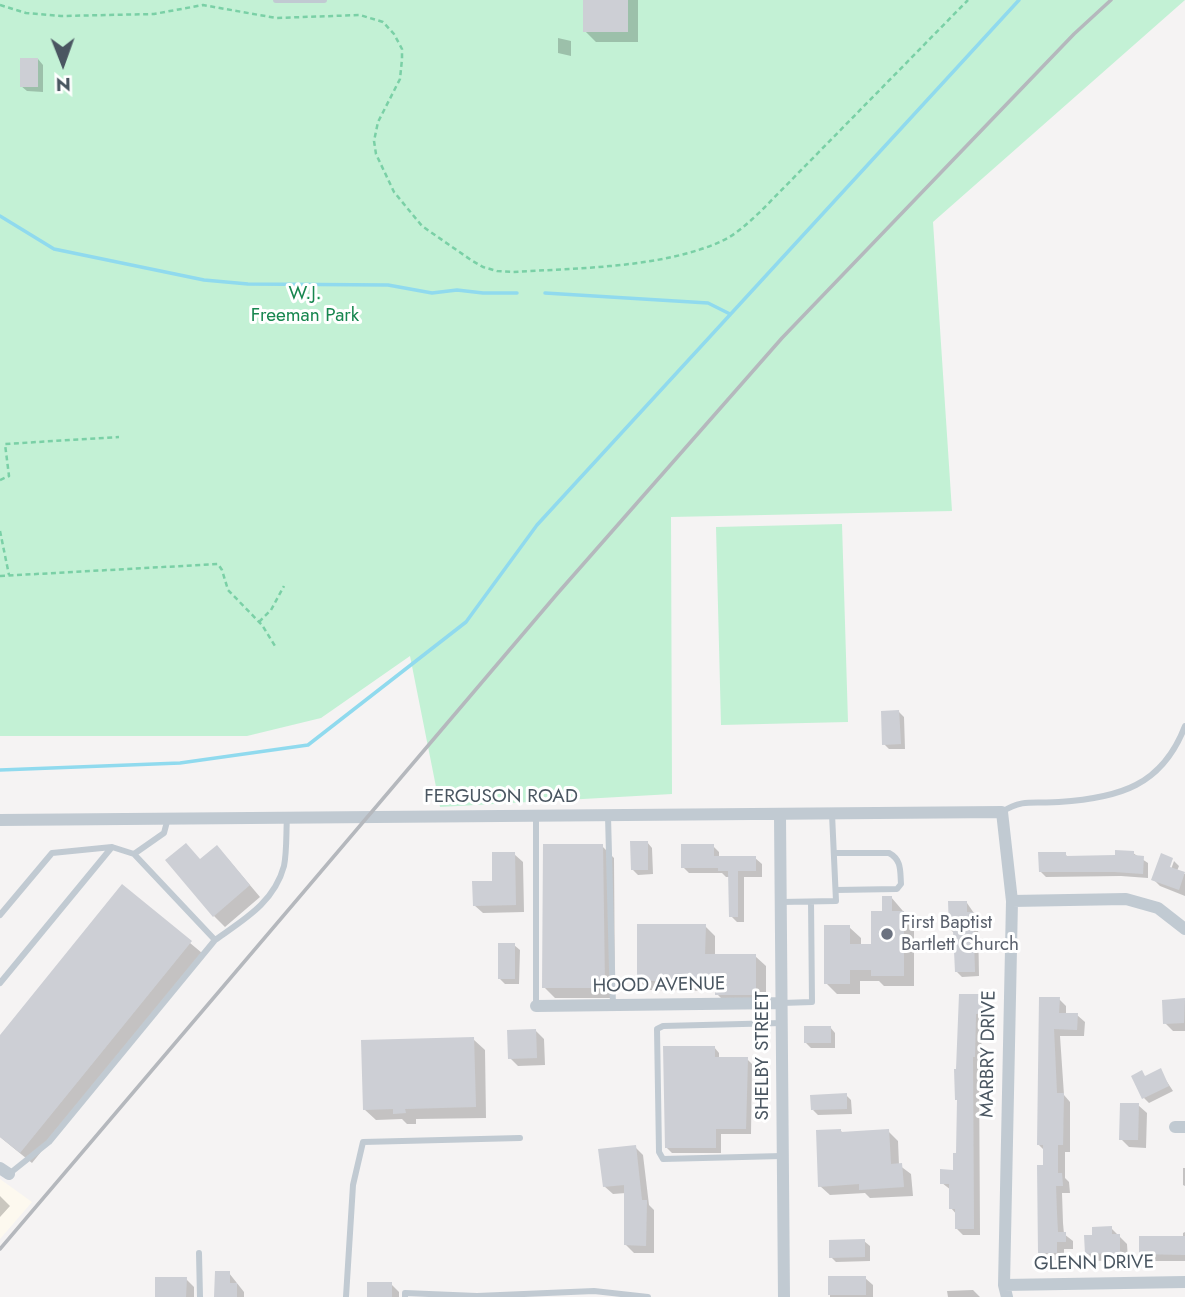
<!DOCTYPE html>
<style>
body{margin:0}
#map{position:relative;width:1185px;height:1297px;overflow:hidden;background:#f5f3f3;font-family:Jost,sans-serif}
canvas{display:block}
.north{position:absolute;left:28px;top:28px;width:70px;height:70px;-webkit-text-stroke:5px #fff;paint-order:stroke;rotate:179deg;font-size:19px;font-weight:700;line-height:28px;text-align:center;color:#4a5661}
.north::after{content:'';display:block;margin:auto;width:24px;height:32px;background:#4a5661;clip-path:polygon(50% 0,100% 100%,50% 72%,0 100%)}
</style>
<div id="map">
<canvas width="1185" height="1297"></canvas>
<div class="north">N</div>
</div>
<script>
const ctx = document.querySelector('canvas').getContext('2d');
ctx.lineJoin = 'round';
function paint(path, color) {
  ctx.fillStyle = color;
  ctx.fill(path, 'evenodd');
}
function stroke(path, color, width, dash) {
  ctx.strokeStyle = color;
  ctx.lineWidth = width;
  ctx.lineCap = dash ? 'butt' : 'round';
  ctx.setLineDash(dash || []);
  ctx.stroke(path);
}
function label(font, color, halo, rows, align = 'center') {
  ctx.font = font + ' Jost,sans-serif';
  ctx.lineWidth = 6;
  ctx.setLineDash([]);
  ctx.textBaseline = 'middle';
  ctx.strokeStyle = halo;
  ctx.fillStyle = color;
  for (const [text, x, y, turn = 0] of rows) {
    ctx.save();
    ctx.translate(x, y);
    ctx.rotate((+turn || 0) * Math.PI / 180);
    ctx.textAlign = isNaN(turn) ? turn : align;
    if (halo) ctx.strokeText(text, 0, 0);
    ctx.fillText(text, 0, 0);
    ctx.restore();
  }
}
paint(new Path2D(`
 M0,1179L32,1202L0,1239Z`), '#fdf9ef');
paint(new Path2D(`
 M0,0H1185L933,222L952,511L671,517L672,794L440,807L410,656L321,718L247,736H0Z
 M842,524L848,722L721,725L716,527Z`), '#c3f1d5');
paint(new Path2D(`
 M585,0H638V42H596L585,31Z
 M558,38L571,41V56L558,53Z
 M38,59L43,65V92L27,91L21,86Z
 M899,712L904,717L905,749H889L884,744Z
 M647,842L652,848L653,874L638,875L633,870Z
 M602,846L614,858L615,998H555L544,987Z
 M713,846L719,852V858H755L762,864V877H744V922H737L731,916L730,877H726L722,873H689L683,867Z
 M1133,853L1148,863V878L1121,876L1046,877L1040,871L1065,854L1069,858L1117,857Z
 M514,854L523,862L524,912L483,913L474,905Z
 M1162,856L1173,860H1171L1165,874L1169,875L1174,861L1179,866L1177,871L1185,874V896L1160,886L1153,879Z
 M228,859L260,897L225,927L214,916L201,861Z
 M123,887L202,953L32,1163L0,1137V1038Z
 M891,897L914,924V986H884L879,981H860V994H837L826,983L849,927L861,938V946H872Z
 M967,903L978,919L979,976L962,977L957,972L955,934L950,929Z
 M705,926L715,936V956H755L766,966V1004H727L717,994V991L649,990L638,980Z
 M514,945L520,950L519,984H505L500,979Z
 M981,996L988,1003L987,1020L982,1019L981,1063H979L980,1235H963L957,1229V1215L951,1208V1190L942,1183L955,1171L958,1155V1071Z
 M1041,998L1059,999L1066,1006V1015H1077L1085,1022L1084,1036H1060L1064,1095L1070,1102V1152H1065V1178L1069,1182L1070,1193H1062L1063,1223L1064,1234L1073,1241V1249H1064V1260H1047L1039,1253L1045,1167V1151L1038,1144Z
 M1185,1000V1031H1173L1165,1023L1164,1001Z
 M830,1027L835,1033V1048H811L806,1043Z
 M535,1030L544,1039L545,1065L518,1066L510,1058Z
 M473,1039L485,1050L486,1118L416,1119V1124H407L402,1119L376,1120L364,1109Z
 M714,1047L719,1053V1059H747L752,1064L751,1134H721V1153H672L666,1147Z
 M1160,1071L1173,1091L1149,1103L1144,1098L1146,1077Z
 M846,1095L851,1100L852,1114L818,1115L813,1110Z
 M1138,1105L1147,1113L1146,1148L1129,1147L1121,1139Z
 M841,1131L843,1133L888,1131L898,1141L899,1165L911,1174L913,1196L870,1198L865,1193L830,1195L820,1186Z
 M635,1147L643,1155L649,1205L654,1210V1253H634L626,1245V1193L613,1194L604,1186Z
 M1183,1168H1185V1186L1183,1185Z
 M0,1196L10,1206L0,1217Z
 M1111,1228L1127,1244L1128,1260L1095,1261L1087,1253L1094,1237Z
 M1185,1232V1261H1148L1141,1254L1183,1238V1233Z
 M864,1241L870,1246V1261L836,1262L831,1257Z
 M229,1273L244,1292V1297H216Z
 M830,1278H865L873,1285V1297H830Z
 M186,1279L194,1287V1297H157Z
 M391,1284L399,1292V1297H368Z
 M973,1290L980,1297H948L947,1291Z`), '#0003');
stroke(new Path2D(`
 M0,216L54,249L204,280L248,284L388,285L432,293L457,290L483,293H517
 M545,293L708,303L730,314
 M0,770L180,763L308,745L466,622L537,525L1019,0`), '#90daee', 3.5);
paint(new Path2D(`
 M583,0H628V32H583Z
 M20,58H38V87H20Z
 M899,710L901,744L882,745L881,711Z
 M630,841H648V870H631Z
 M186,843L200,859L217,845L250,885L213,917L165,860Z
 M543,844H603L605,988H542Z
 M681,844H714V856H756V871H738V917H729L728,871H718V868H681Z
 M1115,850L1134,851V855L1144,856L1143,874L1115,872H1039L1038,852H1066V856L1115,855Z
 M492,852H515L516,905L473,906L472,881H492Z
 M1161,853L1173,858L1170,867L1185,872L1179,890L1151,880Z
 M122,884L192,941L20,1153L0,1137V1035Z
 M882,896H892V911H904V976H871V970H850V984H824V925H850V944H871V911H882Z
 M948,901H967V912H973L975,972H955L953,930H949Z
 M637,924H706L705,954H756V995H715V981H637Z
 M498,943H515V979H498Z
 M959,994H982V1014H976L975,1057H973L974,1229H955V1209H949V1184H940V1169L953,1170V1153H956L957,1100H955L954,1069H956Z
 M1039,997H1060L1059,1013H1078L1077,1030L1054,1029L1057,1093H1064L1063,1145H1058V1173H1062L1063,1186H1056L1057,1214L1058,1232H1066V1242H1057V1253H1038L1037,1165H1043V1145H1037Z
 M1185,998L1184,1023L1163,1024L1162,1000Z
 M804,1026H831V1043H804Z
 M536,1029L537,1058L508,1059L507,1030Z
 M474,1037L476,1107L405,1109L406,1113L393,1114V1109L363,1110L361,1040Z
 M663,1046H715V1057H748L746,1129H716V1148H665Z
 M1161,1068L1169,1086L1142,1099L1131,1076L1142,1070L1145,1076Z
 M847,1093V1109L811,1110L810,1095Z
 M1120,1103H1139L1138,1140H1119Z
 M841,1129V1132L889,1129L891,1164L902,1163L904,1187L859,1190V1184L818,1187L816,1130Z
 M636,1145L642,1200H647L646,1246L624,1245V1185L603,1187L598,1149Z
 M1112,1226V1234H1120V1253L1085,1254L1084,1235H1092V1227Z
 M1139,1236H1185V1255L1139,1254Z
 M865,1239V1257L829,1258V1240Z
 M215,1271H230V1283H237V1297H214Z
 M828,1276H866V1295H828Z
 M155,1277H187L186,1297H155Z
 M367,1282H392V1297H367Z`), '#cdcfd5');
stroke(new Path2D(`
 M0,5L26,13L61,16L154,14L203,5L276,18L360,15L383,22L394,34L402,49V59L400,79L378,122L374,141L376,154L394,192L422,226L471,260L483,267L497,271L513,272C578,268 663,268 722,241C737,234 749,222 761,211L968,0
 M0,480L9,476L5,444L119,437
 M0,531L9,575
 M0,576L218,564L222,570L228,590L262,625L275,646
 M259,622L271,610L284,586`), '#7ad0a6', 2.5, [5, 3.5]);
stroke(new Path2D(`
 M276,0H324
 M1002,812C1023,798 1036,804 1059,802C1119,798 1162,786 1185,726
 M608,816L613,1006
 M835,853H889C902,860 900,871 901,884L897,889L836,890
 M134,854L164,833L168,818
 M781,902L836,901L832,814
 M0,915L52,853L112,847
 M215,940C243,920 274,903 284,866C287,851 286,833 287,817
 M0,983L112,847L134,854L215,940L49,1142L9,1174
 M782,1003L812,1002L811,902
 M536,1006V816
 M782,1023L663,1026L657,1029L659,1152L663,1159L782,1156
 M199,1253L200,1297
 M346,1297L353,1185L363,1142L520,1138
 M405,1297V1293L477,1296L594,1291L648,1297`), '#c1cad2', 6);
stroke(new Path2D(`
 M780,816L784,1297
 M0,820L1002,812L1012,901L1004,1285L1007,1297
 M1012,901L1126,899L1158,908L1185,929
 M536,1006L782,1003
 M1175,1127H1185
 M0,1168L9,1174
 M1004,1285L1185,1282`), '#c1cad2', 12);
stroke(new Path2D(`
 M0,1249L557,594L782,338L1074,34L1111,0`), '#b5b8bd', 3.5);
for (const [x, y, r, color] of [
 [887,934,7,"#6b7280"]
]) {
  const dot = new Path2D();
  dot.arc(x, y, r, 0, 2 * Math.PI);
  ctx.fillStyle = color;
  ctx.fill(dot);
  stroke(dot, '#fff', 2.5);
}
label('19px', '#17864f', '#fff', [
 ["W.J.",305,294],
 ["Freeman Park",305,316]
]);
label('19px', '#4a5661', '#fff', [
 ["FERGUSON ROAD",501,797],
 ["HOOD AVENUE",659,986,-1],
 ["MARBRY DRIVE",989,1054,-89],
 ["SHELBY STREET",763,1056,-90],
 ["GLENN DRIVE",1094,1264,-1]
]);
label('19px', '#5b616d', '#fff', [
 ["First Baptist",901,923],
 ["Bartlett Church",901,945]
], 'left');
</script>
